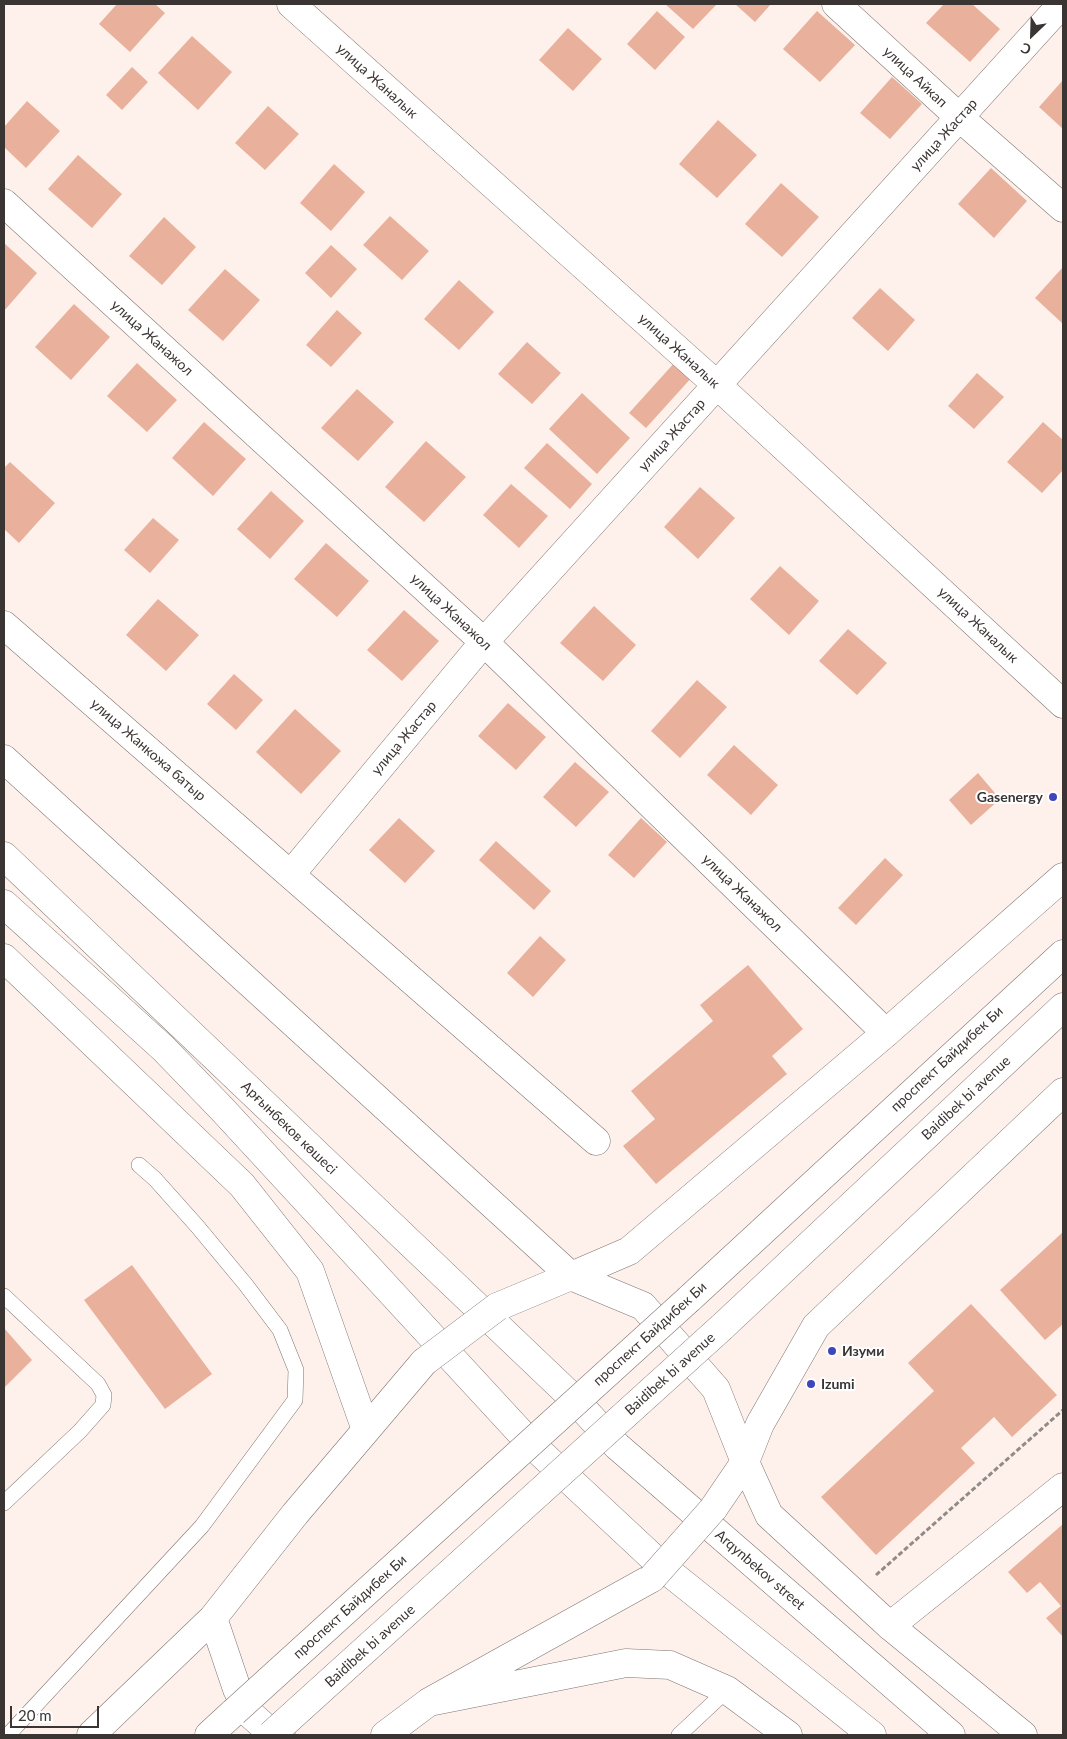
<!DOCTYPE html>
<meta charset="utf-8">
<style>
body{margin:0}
#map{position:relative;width:1067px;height:1739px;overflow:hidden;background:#fef1ec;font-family:Lato,sans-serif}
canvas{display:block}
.frame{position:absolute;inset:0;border:5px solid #3a3533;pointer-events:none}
.north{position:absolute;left:1007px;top:10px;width:50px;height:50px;-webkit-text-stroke:4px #fff;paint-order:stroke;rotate:204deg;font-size:14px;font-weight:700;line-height:20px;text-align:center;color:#3a3533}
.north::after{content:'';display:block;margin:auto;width:18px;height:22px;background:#3a3533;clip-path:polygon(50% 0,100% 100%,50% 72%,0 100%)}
.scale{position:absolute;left:10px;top:1706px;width:89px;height:22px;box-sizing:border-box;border:2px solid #3a3533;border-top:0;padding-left:6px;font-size:15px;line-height:18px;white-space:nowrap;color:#3a3533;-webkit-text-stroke:4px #fff;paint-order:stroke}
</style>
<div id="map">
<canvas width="1067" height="1739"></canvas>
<div class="frame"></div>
<div class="north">С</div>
<div class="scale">20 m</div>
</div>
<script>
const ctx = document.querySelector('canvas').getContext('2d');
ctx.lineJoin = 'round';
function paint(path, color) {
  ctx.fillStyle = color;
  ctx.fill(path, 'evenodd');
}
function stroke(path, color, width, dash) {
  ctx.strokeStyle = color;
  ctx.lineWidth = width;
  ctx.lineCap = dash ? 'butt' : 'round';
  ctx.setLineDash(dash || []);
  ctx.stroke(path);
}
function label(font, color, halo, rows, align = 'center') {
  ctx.font = font + ' Lato,sans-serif';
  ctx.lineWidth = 4;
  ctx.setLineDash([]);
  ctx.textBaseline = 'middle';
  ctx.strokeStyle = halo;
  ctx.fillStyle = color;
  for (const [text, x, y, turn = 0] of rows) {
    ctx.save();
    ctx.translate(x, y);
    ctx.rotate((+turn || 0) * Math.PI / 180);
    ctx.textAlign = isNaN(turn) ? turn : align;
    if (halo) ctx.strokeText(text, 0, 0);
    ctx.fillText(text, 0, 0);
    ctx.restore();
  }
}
paint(new Path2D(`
 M117,4H155L165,13L130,52L99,24Z
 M665,4H717L693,29Z
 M735,4H771L755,22Z
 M944,4H972L1000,29L970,62L926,23Z
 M657,11L685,37L655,70L627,44Z
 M817,11L855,45L820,82L783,49Z
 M568,28L602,59L573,91L539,60Z
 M192,36L232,72L198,110L158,73Z
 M132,67L148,82L122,110L106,95Z
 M892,77L922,104L890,139L860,113Z
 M1063,80V129L1039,107Z
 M27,101L60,131L26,168L4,147V127Z
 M268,106L299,134L265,170L235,143Z
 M718,120L757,155L717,198L679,164Z
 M78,155L122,194L92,228L48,189Z
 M334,164L365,192L331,231L300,203Z
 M991,168L1027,201L994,238L958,204Z
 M781,183L819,217L782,257L745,224Z
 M390,216L429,251L402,280L363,245Z
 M164,217L196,247L162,285L129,256Z
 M4,243L37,273L4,311Z
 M331,245L357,269L331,298L305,273Z
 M1063,267V324L1035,298Z
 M225,269L260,300L223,341L188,310Z
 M459,280L494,312L459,350L424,319Z
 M880,288L915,320L888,351L852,318Z
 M74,304L110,337L71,380L35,347Z
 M337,310L362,333L331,367L306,345Z
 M527,342L561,373L532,404L498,374Z
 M676,361L693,376L646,428L629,413Z
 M137,363L177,400L147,432L107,396Z
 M977,373L1004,397L974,429L948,406Z
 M357,389L394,422L358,461L321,428Z
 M582,393L630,438L597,474L549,429Z
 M204,422L246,459L213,496L172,458Z
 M1043,422L1063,440V470L1042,493L1007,462Z
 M426,441L466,477L424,522L385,487Z
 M547,443L592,484L570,509L524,468Z
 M10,462L55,503L19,543L4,529V468Z
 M511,484L548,516L519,548L483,515Z
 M700,487L735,518L698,559L664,527Z
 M271,491L304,521L270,559L237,529Z
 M153,518L179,540L150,573L124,550Z
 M326,543L369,581L337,617L294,579Z
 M780,566L819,601L789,635L750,599Z
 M158,599L199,635L166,671L126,635Z
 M594,606L636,645L603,681L560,643Z
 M404,610L439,641L402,681L367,650Z
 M848,629L887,663L857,695L819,661Z
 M234,674L263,700L236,730L207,704Z
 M697,680L727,707L680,758L651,731Z
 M508,703L546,737L516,770L478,736Z
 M295,709L341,751L301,794L256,752Z
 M734,745L778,785L751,815L707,775Z
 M575,762L609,792L576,827L543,797Z
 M978,773L1000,799L971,825L949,800Z
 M399,818L435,851L405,883L369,850Z
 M641,818L667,842L634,878L608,855Z
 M496,841L551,891L534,910L479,860Z
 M885,858L903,875L856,925L838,908Z
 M540,936L566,960L533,997L507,973Z
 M748,965L803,1029L772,1056L787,1074L656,1184L623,1146L655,1119L631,1091L713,1021L700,1005Z
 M1063,1232V1324L1045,1340L1000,1290Z
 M132,1265L212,1374L165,1409L84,1300Z
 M971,1304L1057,1395L1012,1437L994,1417L961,1448L975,1463L876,1555L821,1497L934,1391L908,1363Z
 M4,1328L32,1360L4,1388Z
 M1063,1524V1637L1046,1618L1061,1606L1040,1582L1027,1593L1008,1572Z`), '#e9b09c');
const service = new Path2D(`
 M4,1296L98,1384L104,1395L103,1405L80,1431L4,1503
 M8,1735L202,1526L295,1400L296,1370L280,1330L246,1285L197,1226L155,1179L139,1165
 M679,1735L727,1690`);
const minor = new Path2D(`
 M291,4L717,385L1063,704
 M836,4L959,117L1063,208
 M4,203L484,642L886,1033
 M4,625L596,1141
 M291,874L484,642L1062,4
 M890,1626L1063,1487`);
const primary = new Path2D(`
 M4,759L571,1276L629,1251L886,1033L1063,877
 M4,856L575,1400L617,1446L951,1735
 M4,904L163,1048L222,1109L531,1444L665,1569L872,1735
 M4,958L242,1185L310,1271L366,1430
 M689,1299L1063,954
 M497,1307L571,1276L643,1306L716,1389L745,1462L713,1509
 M722,1327L1063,1007
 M429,1702L626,1663L670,1665L727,1690L788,1735
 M91,1735L213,1618
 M209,1735L234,1712
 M281,1735L268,1730L249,1713L237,1689L213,1618L295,1514L424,1362
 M385,1735L429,1702L652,1578
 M1023,1735L890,1626L769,1515L745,1462L760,1424L816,1326L1063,1092`);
stroke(service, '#7f7470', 16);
stroke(minor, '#7f7470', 29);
stroke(primary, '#7f7470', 29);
stroke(new Path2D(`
 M876,1575L1063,1410`), '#928a86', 3, [5, 2.5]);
stroke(service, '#fff', 15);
stroke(minor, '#fff', 28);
stroke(primary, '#fff', 28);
const primaryBridge = new Path2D(`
 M424,1362L497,1307
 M652,1578L713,1509
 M234,1712L689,1299
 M271,1735L722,1327`);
stroke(primaryBridge, '#7f7470', 29, []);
stroke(primaryBridge, '#fff', 28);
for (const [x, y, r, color] of [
 [1053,797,5,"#3e46ba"],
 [832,1351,5,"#3e46ba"],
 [811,1384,5,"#3e46ba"]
]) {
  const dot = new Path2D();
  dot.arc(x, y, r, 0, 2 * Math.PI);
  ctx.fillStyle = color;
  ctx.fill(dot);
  stroke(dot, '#fff', 2);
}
label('14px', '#3a3533', '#fff', [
 ["улица Айкап",915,77,43],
 ["улица Жаналык",377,81,42],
 ["улица Жастар",944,135,-48],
 ["улица Жанажол",152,338,42],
 ["улица Жаналык",679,351,42],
 ["улица Жастар",672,435,-48],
 ["улица Жанажол",451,612,43],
 ["улица Жаналык",978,625,43],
 ["улица Жастар",404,738,-50],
 ["улица Жанкожа батыр",148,750,41],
 ["улица Жанажол",742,893,44],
 ["проспект Байдибек Би",947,1059,-43],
 ["Baidibek bi avenue",966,1098,-43],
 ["Арғынбеков көшесі",289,1128,44],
 ["проспект Байдибек Би",650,1334,-42],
 ["Baidibek bi avenue",670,1374,-42],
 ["Arqynbekov street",760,1570,41],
 ["проспект Байдибек Би",350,1607,-42],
 ["Baidibek bi avenue",370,1646,-42]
]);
label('bold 14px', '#3a3533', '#fff', [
 ["Gasenergy",1043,797,"right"],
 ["Изуми",842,1351],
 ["Izumi",821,1384]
], 'left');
</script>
